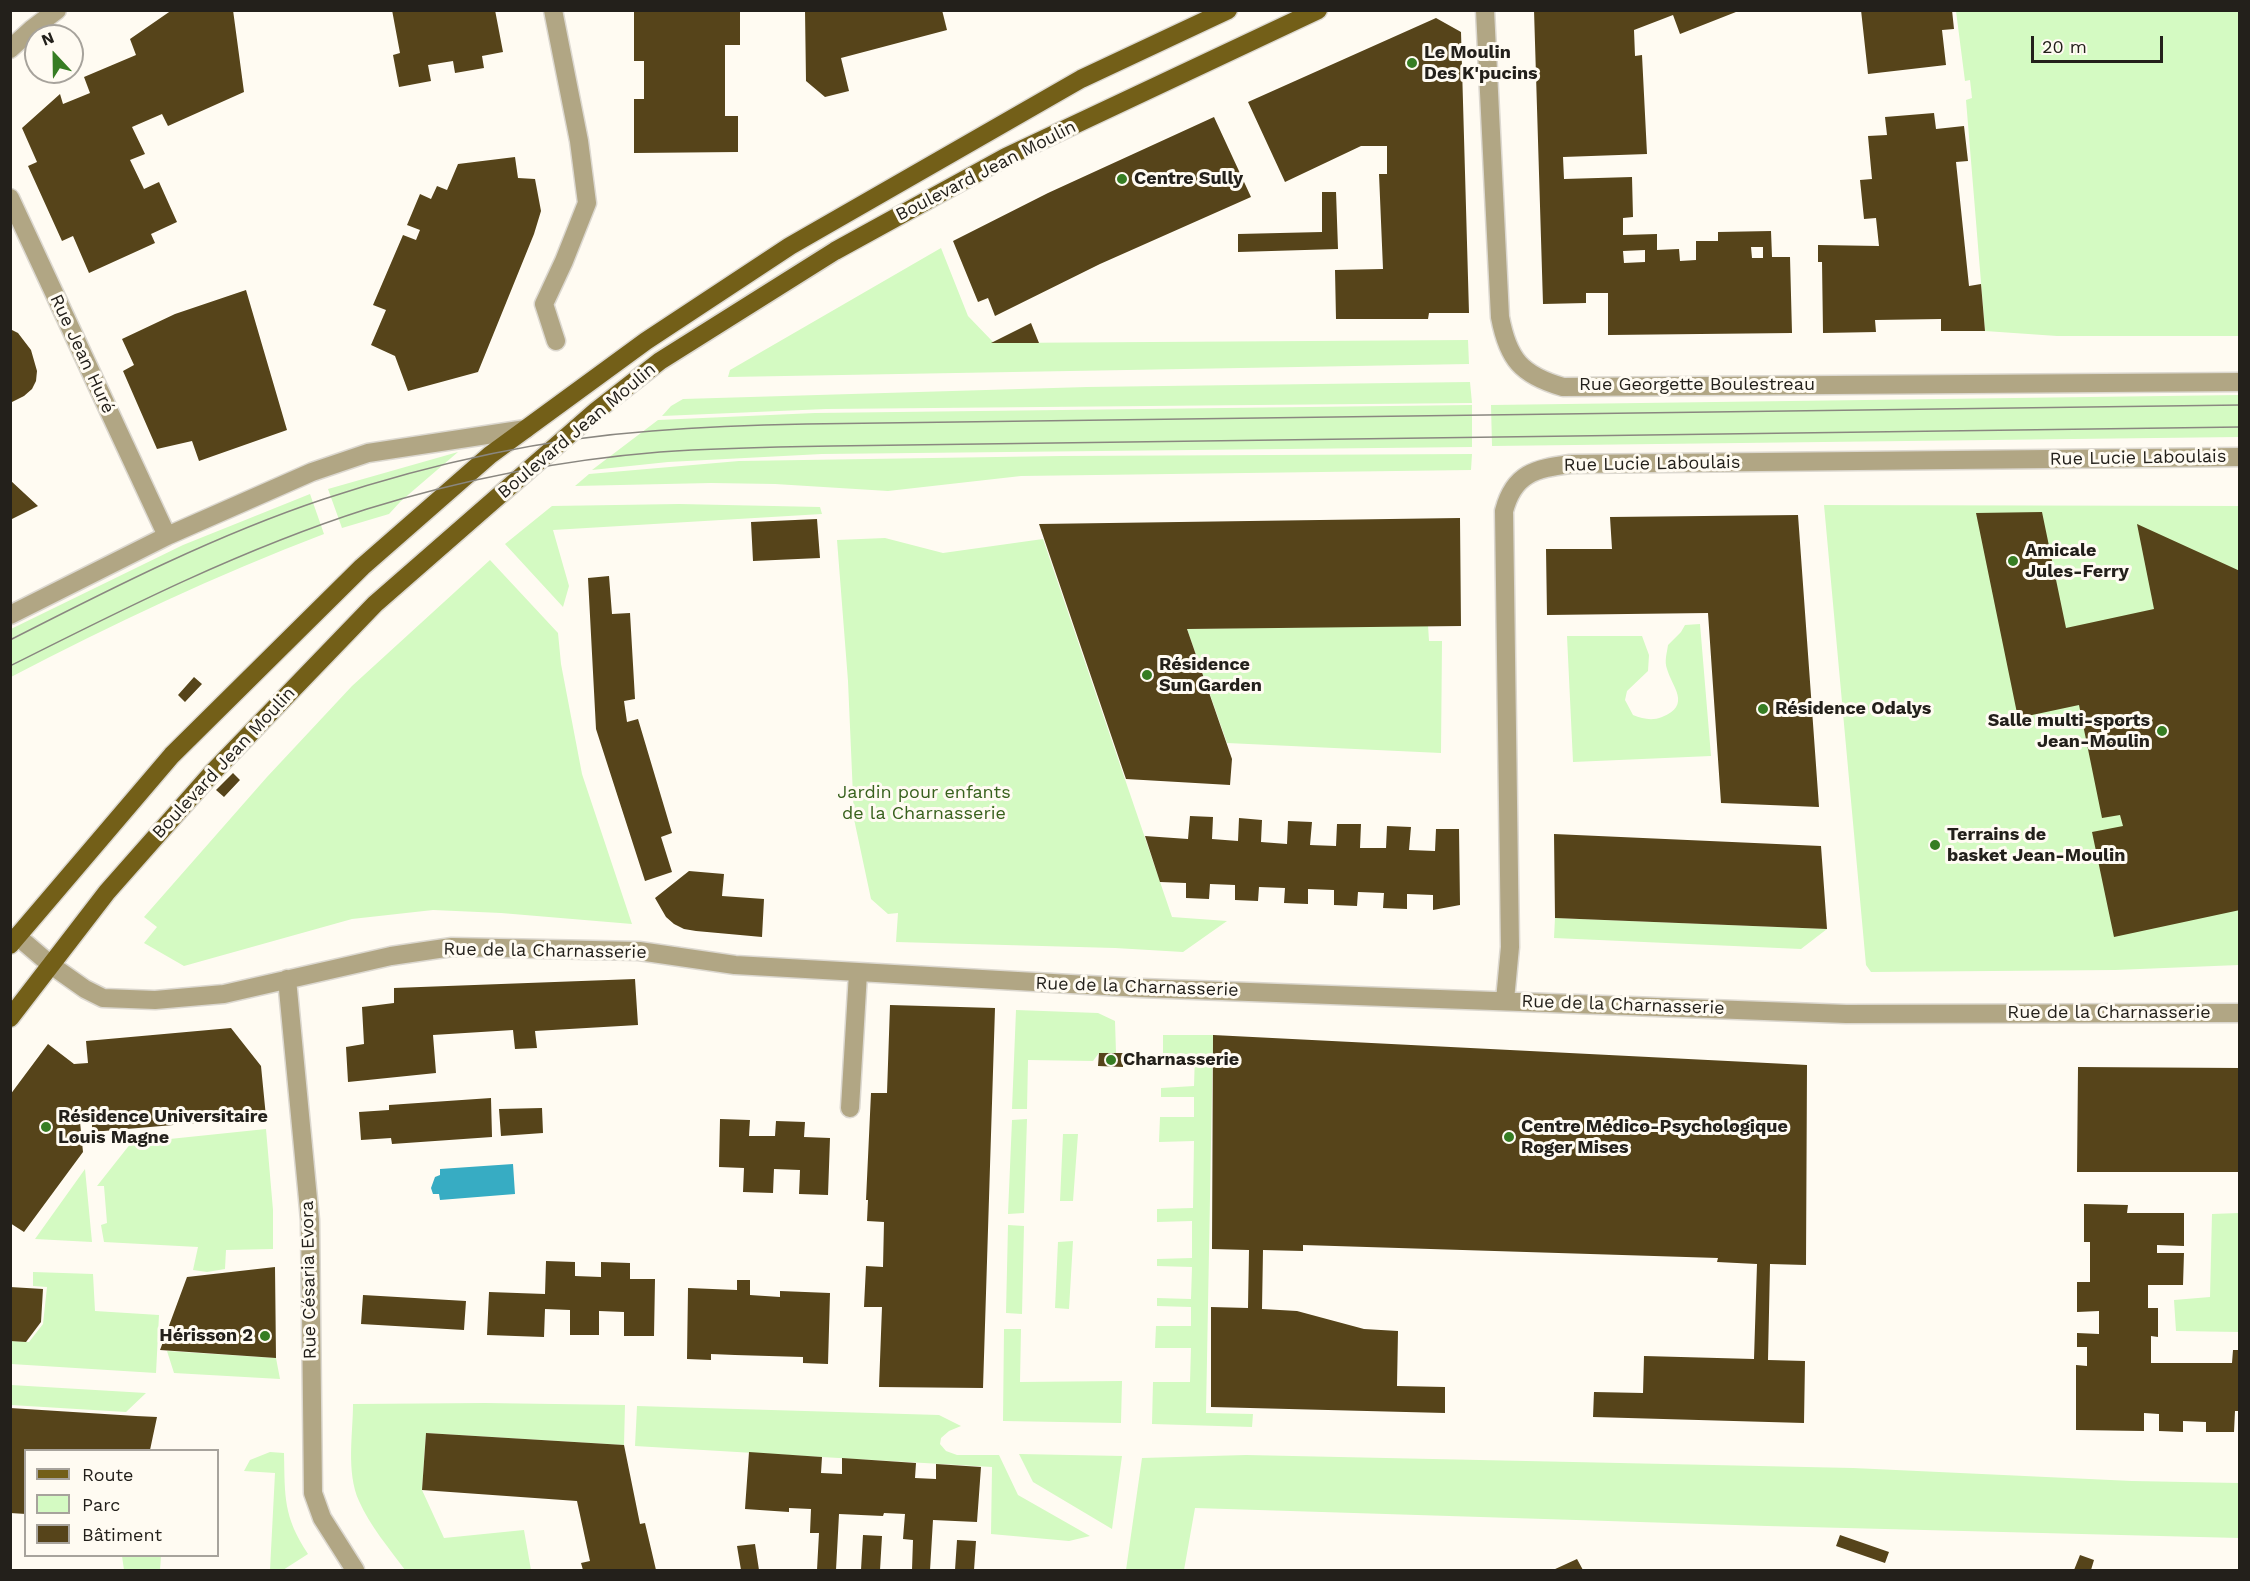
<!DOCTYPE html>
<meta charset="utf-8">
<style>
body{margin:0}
#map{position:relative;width:2250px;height:1581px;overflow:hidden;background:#fffbf2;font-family:"Work Sans",sans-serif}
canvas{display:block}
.frame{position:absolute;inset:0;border:12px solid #23201b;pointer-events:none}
.legend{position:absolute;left:24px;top:1449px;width:195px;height:108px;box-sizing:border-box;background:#fffbf2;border:2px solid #a7a39c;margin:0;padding:8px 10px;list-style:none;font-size:18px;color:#23201b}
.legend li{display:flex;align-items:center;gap:12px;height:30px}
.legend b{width:30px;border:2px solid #a7a39c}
.north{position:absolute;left:24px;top:24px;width:60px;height:60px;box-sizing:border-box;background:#fffbf2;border:2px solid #a7a39c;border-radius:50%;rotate:338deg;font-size:16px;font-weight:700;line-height:24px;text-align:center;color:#23201b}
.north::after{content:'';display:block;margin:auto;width:21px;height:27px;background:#367d23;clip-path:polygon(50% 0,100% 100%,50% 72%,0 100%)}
.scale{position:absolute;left:2031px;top:36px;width:132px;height:27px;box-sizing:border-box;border:3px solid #23201b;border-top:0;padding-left:8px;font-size:18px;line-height:21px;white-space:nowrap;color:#23201b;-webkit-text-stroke:4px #fffbf2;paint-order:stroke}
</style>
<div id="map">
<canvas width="2250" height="1581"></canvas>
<div class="frame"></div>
<ul class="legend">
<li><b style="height:8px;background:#735f18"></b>Route</li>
<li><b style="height:16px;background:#d4fac2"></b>Parc</li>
<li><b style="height:16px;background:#56441a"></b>Bâtiment</li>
</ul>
<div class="north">N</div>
<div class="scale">20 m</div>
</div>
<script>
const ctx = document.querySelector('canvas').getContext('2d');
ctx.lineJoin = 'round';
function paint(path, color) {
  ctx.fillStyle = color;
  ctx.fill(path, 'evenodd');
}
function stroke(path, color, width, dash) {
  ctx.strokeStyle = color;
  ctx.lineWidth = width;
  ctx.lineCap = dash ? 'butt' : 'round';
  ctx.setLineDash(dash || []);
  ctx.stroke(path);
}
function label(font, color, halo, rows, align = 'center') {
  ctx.font = font + ' "Work Sans",sans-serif';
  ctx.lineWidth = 6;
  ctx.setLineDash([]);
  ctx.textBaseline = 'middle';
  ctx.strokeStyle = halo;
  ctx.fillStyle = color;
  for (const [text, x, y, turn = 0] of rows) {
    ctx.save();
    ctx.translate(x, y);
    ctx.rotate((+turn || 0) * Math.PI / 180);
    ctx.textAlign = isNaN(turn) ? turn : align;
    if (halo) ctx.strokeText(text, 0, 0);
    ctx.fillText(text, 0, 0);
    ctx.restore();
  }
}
paint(new Path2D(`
 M1956,11H2239V336H2057L1985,331L1966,100L1972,98L1970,80L1965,81Z
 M941,248L968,316L994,343L1468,340L1469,364L728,377L730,370Z
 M1470,382L1472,403L826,409L662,416L671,406L683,399L1087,387Z
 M2239,395V437L1492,446L1491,405Z
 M1472,405V447L822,454L668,462L592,470L658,420L815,413Z
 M458,452L401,501L389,514L342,528L328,489Z
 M1472,454L1471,470L1021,476L888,491L775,484L711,483L575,486L589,474L739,461L1061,456Z
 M310,494L324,534C216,575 113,624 11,677V629L183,545Z
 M679,504L820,507L822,514L553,530L569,586L563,607L505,544L552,506Z
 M1824,505L2239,506V965L2115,970L1871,972L1866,965Z
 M885,538L943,553L1043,539L1172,917L1227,921L1183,952L1115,948L896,942L898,913L888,914L871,899L854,819L848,681L837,540Z
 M490,560L558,633L561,664L582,774L632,924L501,913L433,910L352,919L184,966L144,943L157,927L144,917L267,777L352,686Z
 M1700,624L1711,756L1573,762L1567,636H1642L1649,655L1648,671L1627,691L1625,700L1633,715C1643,719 1652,721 1662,717C1692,705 1672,687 1667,669C1664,661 1667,653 1668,645L1681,632L1685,625Z
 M1428,625L1429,641H1442L1441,753L1227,743L1187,629Z
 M1555,918L1827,929L1801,949L1554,938Z
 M1016,1010L1098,1013L1115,1021L1116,1053H1099L1093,1061L1028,1060L1027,1109H1012Z
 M1163,1035H1213L1206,1413L1253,1414L1252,1427L1152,1424L1153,1382H1190L1191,1348H1155L1156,1326H1191V1307L1157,1306V1298L1191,1299L1192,1267L1157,1266V1259L1192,1258V1221L1157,1222V1209L1193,1208L1194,1141L1159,1142L1160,1117H1194V1097H1161V1088L1194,1086L1195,1054H1163Z
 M1027,1119L1024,1213L1008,1214L1012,1120Z
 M266,1129L273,1210V1249L226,1250L225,1269L207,1272L193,1270L198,1247L104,1242L101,1225L107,1223L104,1186H97L131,1143Z
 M1063,1134H1078L1073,1201H1060Z
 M85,1169L92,1242L35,1239Z
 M2239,1213V1332L2176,1331L2174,1300L2210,1297L2212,1214Z
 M1008,1225L1024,1226L1022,1314L1006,1313Z
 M1073,1241L1069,1309L1055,1308L1058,1242Z
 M33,1272L93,1274L95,1311L159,1315L156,1373L11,1364L10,1341L29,1342L43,1324L47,1287L33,1286Z
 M1004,1329H1021L1020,1382L1122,1381L1121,1423L1003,1421Z
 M167,1351L276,1358L280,1379L174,1373Z
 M10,1385H11L146,1393L126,1412L11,1405Z
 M485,1403L625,1405L624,1445L426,1433L422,1490L444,1538L524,1530L531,1570H405C389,1548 370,1526 359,1501C346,1472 353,1434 353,1404Z
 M637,1406L939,1415L961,1426L949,1431L941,1438L940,1444L946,1451L957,1455H999L1018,1495L1090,1536L1069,1541L991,1534L992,1467L635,1446Z
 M270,1452L284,1453C285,1497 283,1516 308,1554L283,1570H270L275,1473L244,1471L250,1460Z
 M1019,1454L1122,1456L1112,1529L1033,1482Z
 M1246,1455L1853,1468L2132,1481L2239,1483V1538L1767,1526L1195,1508L1184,1570H1126L1142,1458Z
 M122,1556H161L160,1570H124Z`), '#d4fac2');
paint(new Path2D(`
 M513,1164L515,1194L440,1200L439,1194H433L431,1188L435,1177L440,1175V1169Z`), '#37acc3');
paint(new Path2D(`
 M172,10H233L244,92L168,126L162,114L132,127L145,154L130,160L144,189L159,182L177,222L151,234L155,243L89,273L73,236L62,241L28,166L37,162L22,128L60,94L63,104L90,93L84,77L136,55L130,39Z
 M392,10H495L503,52L482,56L484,68L455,73L453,61L428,65L431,81L399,87L393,55L400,53Z
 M634,10H740V45H725V116H738V152L634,153V99H644V61H634Z
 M805,10H942L947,30L841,58L849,91L825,97L806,81Z
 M1534,10H1741L1680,34L1673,15L1634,30L1635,56L1642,55L1647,154L1563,157L1564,179L1632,177L1633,217L1623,218V235L1657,234V250L1679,249L1680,261L1696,260V241H1718V232L1771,231L1772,257H1790L1792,333L1608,335V293H1586V303L1543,304ZM1751,247H1763V258H1752ZM1645,250V262L1624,263L1623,251Z
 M1861,10H1952L1954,29L1942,30L1946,65L1868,74Z
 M1436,18L1461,32L1469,313H1429L1428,319H1336L1335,270L1383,269L1379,174H1387V146H1361L1285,182L1248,102Z
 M1934,113L1936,129L1964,126L1968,161L1956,162L1969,286L1981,284L1985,331H1941V319L1875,320L1876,332L1823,333L1822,262H1818V245L1879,246L1876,218L1864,219L1860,180L1872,179L1868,136L1887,135L1885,117Z
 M1214,117L1251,197L1100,264L995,316L988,298L978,302L953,241L1048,193Z
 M515,157L518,178L535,179L541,211L534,234L478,372L408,391L395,356L371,345L386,310L373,305L403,235L416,240L420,230L407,225L420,194L431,199L437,186L447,190L458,164Z
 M1322,192H1336L1338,249L1238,252V234L1322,232Z
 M246,290L287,430L199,461L192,441L157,449L123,371L134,365L122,339L175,314Z
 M1031,323L1039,343H991Z
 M10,329L18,333L31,350L37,371L36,381L32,389L24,396L10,403Z
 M10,480L38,506L10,520Z
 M2042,512L2066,628L2154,609L2137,524L2240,571V910L2114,937L2092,832L2123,826L2120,815L2102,818L2079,705L2018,718L1976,513Z
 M1798,515L1819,807L1721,803L1708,613L1547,615L1546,549H1612L1610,517Z
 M1460,518L1461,626L1187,629L1232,759L1230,785L1126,779L1039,524Z
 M817,519L820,558L753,561L751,522Z
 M609,576L612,614L630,613L635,699L624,701L627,722L638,719L672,833L661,837L672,872L645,881L596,729L588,578Z
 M194,677L202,684L185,702L178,695Z
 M233,773L240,780L224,797L216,790Z
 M1190,816L1213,817L1212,839L1238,841L1239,818L1262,820L1261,842L1287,844L1288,821L1312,822L1310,845L1336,846L1337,824H1361L1360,848H1386L1387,826L1411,827L1409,850L1435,851L1436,829H1459L1460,905L1433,910V895L1407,894V909L1383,908L1384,893L1358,892L1357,906L1334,905V890L1308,889V904L1284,903L1285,888L1259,887L1258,901L1235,900V885L1210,884L1209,899L1186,898V883L1160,882L1145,836L1188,839Z
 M1554,834L1821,846L1827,929L1555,918Z
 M689,871L724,874L722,896L764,899L762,937L696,931L684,929L674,924L666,917L655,898Z
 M635,979L638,1025L535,1031L537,1048L515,1049L513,1030L433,1035L436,1073L348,1082L346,1047L364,1044L362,1007L394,1003V988Z
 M890,1005L995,1008L983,1388L879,1387L882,1307H864L866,1266L883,1267L884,1222L867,1221L868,1200H866L871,1093H887Z
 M231,1028L261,1066L266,1117L92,1132V1120L80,1122L83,1152L24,1232L10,1223V1095L48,1044L74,1064L88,1063L86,1041Z
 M1213,1035L1807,1065L1806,1265L1770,1264L1768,1360L1805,1361L1804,1423L1593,1417L1594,1392L1643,1393L1644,1356L1754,1359L1757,1264L1717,1262L1718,1258L1303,1245V1251L1263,1250L1262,1309L1297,1311L1364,1329L1398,1331L1397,1386L1445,1387V1413L1211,1407V1307L1248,1308L1249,1250L1212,1249Z
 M1099,1053H1123V1067L1098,1066Z
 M2078,1067L2240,1068V1172H2077Z
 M491,1098L492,1137L392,1144L391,1138L361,1140L359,1112L389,1110V1105Z
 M542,1108L543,1133L501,1136L499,1109Z
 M720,1119L750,1120L749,1136H775L776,1121L805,1122L804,1137L830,1138L828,1195L799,1194L800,1170L774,1169L773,1193L743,1192L744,1168L719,1167Z
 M2084,1204L2128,1205L2127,1213H2184V1246L2157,1245V1253H2184L2183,1285H2148V1308H2158V1337L2151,1336V1363H2232L2233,1350H2240V1411H2235L2234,1432H2206V1422L2183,1421V1432L2159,1431V1414L2144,1413V1431L2076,1430V1365L2087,1366V1347H2077V1333L2099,1334V1311L2077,1312V1282H2090V1242H2084Z
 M546,1261L575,1262V1276L601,1277V1262L630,1263V1279H655L654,1336H624V1312L599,1311V1335H570V1310L545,1309L544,1337L487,1335L489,1292L545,1294Z
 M275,1267L276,1358L160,1350L187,1277Z
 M737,1280H750V1295L780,1297V1291L830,1293L828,1364L803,1363V1357L735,1355L711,1354V1360L687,1359L688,1288L737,1290Z
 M10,1287L43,1289L41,1322L26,1342L10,1341Z
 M363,1295L466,1301L464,1330L361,1324Z
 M10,1408L136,1416L157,1417L150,1450H26V1514L10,1513Z
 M426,1433L624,1445L640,1524L645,1523L656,1570H583L581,1563L590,1561L577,1501L422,1490Z
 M749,1452L822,1457L821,1473L842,1474V1458L916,1463L915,1478L936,1479V1464L981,1467L977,1522L933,1520L930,1570H912L913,1540L903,1539L905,1514L884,1513L883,1516L839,1514L836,1570H817L819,1533H810L811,1509L789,1508V1512L745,1509Z
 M863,1535L882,1536L880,1570H861Z
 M1840,1535L1889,1552L1885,1563L1836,1546Z
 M957,1540L976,1541L974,1570H955Z
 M755,1544L759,1570H741L737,1546Z
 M2080,1555L2094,1560L2091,1570H2074Z
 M1577,1559L1583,1570H1553Z`), '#56441a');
const minor = new Path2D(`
 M553,10L579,141L587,203L564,261L544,304L556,341
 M1485,10L1500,317C1508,359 1521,375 1563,387L2240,382
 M10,49L32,29L57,10
 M10,198L167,536
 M10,615L167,536L312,472L368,453L526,429
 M17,936L51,965L85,989L103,998L155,1000L224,994L391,956L452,947L639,951L735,965L1141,988L1846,1014L2240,1013
 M287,979L310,1220L313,1493L322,1518L355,1570
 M1505,1000L1510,947L1504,511C1514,473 1535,469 1570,464L2240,457
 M850,1108L858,973`);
const major = new Path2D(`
 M10,945L172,755L362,567L490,455L646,341L790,246L1081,79L1228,10
 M10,1018L107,892L213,772L375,604L596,411L660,361L835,251L1006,157L1318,10`);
stroke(minor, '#dcd8d0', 21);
stroke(major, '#dcd8d0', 21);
stroke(minor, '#b1a684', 18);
stroke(major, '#735f18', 18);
stroke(new Path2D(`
 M10,640C112,588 216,535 324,499C430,464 541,439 652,431C703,427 754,425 806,424L2240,405
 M10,666C127,607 242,549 367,509C461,480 561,460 660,452C717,448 774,447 832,446L2240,427`), '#8a8780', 1.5);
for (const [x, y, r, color] of [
 [1412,63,6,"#367d23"],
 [1122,179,6,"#367d23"],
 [2013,561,6,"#367d23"],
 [1147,675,6,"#367d23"],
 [1763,709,6,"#367d23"],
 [2162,731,6,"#367d23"],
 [1935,845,6,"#367d23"],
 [1111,1060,6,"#367d23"],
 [46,1127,6,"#367d23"],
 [1509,1137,6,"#367d23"],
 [265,1336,6,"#367d23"]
]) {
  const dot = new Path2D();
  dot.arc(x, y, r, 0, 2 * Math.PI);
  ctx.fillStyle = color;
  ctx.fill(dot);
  stroke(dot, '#fffbf2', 2);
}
label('bold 18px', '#23201b', '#fffbf2', [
 ["Le Moulin",1424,53],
 ["Des K'pucins",1424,74],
 ["Centre Sully",1134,179],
 ["Amicale",2025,551],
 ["Jules-Ferry",2025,572],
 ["Résidence",1159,665],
 ["Sun Garden",1159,686],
 ["Résidence Odalys",1775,709],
 ["Salle multi-sports",2150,721,"right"],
 ["Jean-Moulin",2150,742,"right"],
 ["Terrains de",1947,835],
 ["basket Jean-Moulin",1947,856],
 ["Charnasserie",1123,1060],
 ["Résidence Universitaire",58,1117],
 ["Louis Magne",58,1138],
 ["Centre Médico-Psychologique",1521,1127],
 ["Roger Mises",1521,1148],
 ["Hérisson 2",253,1336,"right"]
], 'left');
label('18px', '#23201b', '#fffbf2', [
 ["Boulevard Jean Moulin",986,171,-27],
 ["Rue Jean Huré",82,354,65],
 ["Rue Georgette Boulestreau",1697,385],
 ["Boulevard Jean Moulin",577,431,-40],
 ["Rue Lucie Laboulais",2138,458,-1],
 ["Rue Lucie Laboulais",1652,464,-1],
 ["Boulevard Jean Moulin",224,763,-47],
 ["Rue de la Charnasserie",545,951,1],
 ["Rue de la Charnasserie",1137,987,2],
 ["Rue de la Charnasserie",1623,1005,2],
 ["Rue de la Charnasserie",2109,1013],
 ["Rue Césaria Evora",309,1280,-91]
]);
label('18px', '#38611d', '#fffbf2', [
 ["Jardin pour enfants",924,793],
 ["de la Charnasserie",924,814]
]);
</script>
